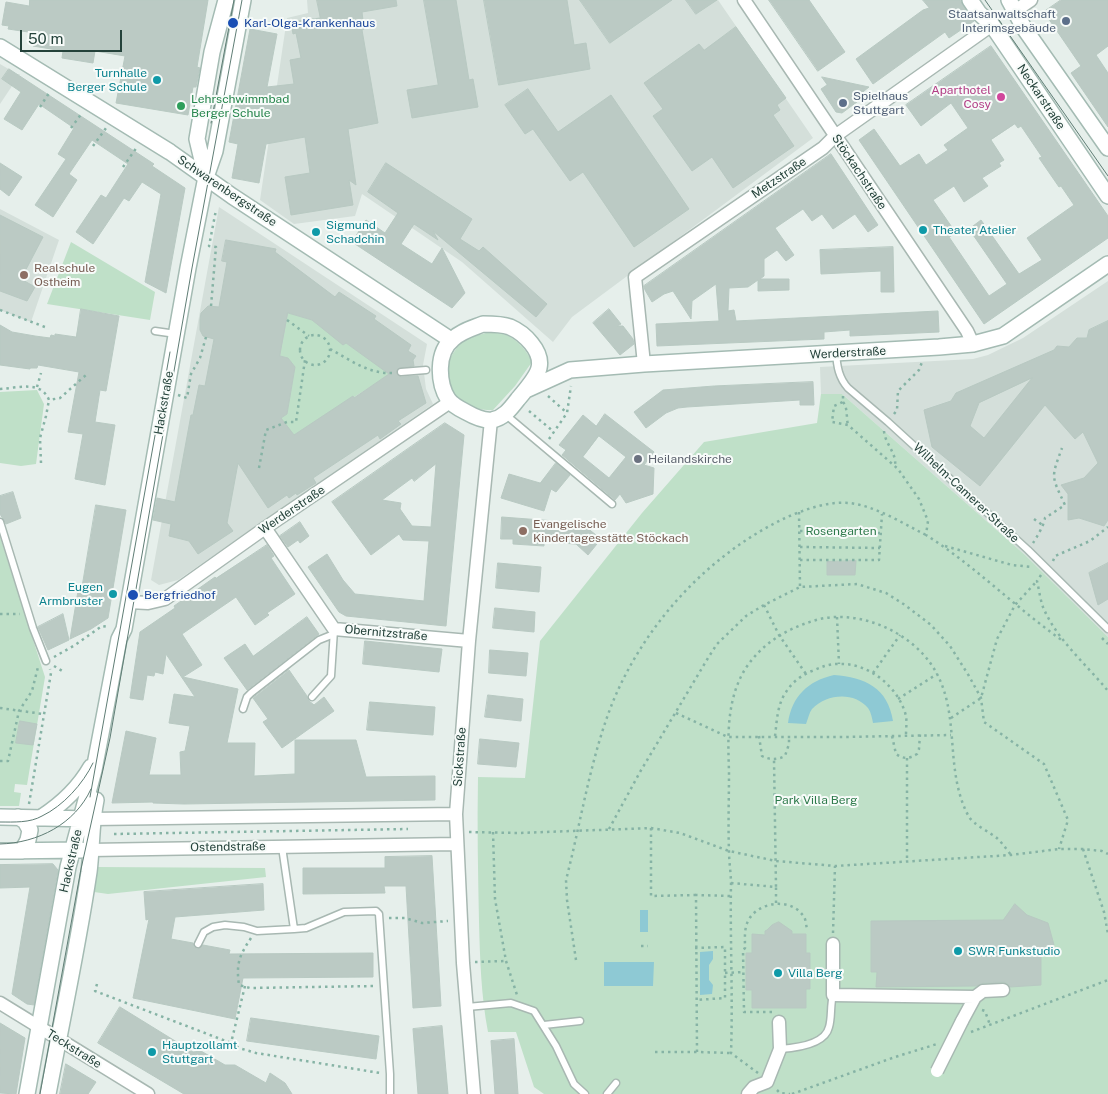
<!DOCTYPE html>
<meta charset="utf-8">
<style>
body{margin:0}
#map{position:relative;width:1108px;height:1094px;overflow:hidden;background:#e6efeb;font-family:"Public Sans",sans-serif}
canvas{display:block}
.scale{position:absolute;left:20px;top:30px;width:102px;height:22px;box-sizing:border-box;border:2px solid #24423a;border-top:0;padding-left:6px;font-size:15px;line-height:18px;white-space:nowrap;color:#24423a;-webkit-text-stroke:4px #f7fbf9;paint-order:stroke}
</style>
<div id="map">
<canvas width="1108" height="1094"></canvas>
<div class="scale">50 m</div>
</div>
<script>
const ctx = document.querySelector('canvas').getContext('2d');
ctx.lineJoin = 'round';
function paint(path, color) {
  ctx.fillStyle = color;
  ctx.fill(path, 'evenodd');
}
function stroke(path, color, width, dash) {
  ctx.strokeStyle = color;
  ctx.lineWidth = width;
  ctx.lineCap = dash ? 'butt' : 'round';
  ctx.setLineDash(dash || []);
  ctx.stroke(path);
}
function label(font, color, halo, rows, align = 'center') {
  ctx.font = font + ' "Public Sans",sans-serif';
  ctx.lineWidth = 4;
  ctx.setLineDash([]);
  ctx.textBaseline = 'middle';
  ctx.strokeStyle = halo;
  ctx.fillStyle = color;
  for (const [text, x, y, turn = 0] of rows) {
    ctx.save();
    ctx.translate(x, y);
    ctx.rotate((+turn || 0) * Math.PI / 180);
    ctx.textAlign = isNaN(turn) ? turn : align;
    if (halo) ctx.strokeText(text, 0, 0);
    ctx.fillText(text, 0, 0);
    ctx.restore();
  }
}
paint(new Path2D(`
 M307,0H718L813,138L572,317L553,342L462,262L362,194L355,216L294,224L260,200L287,18L308,13Z
 M0,64L17,74H20L0,104Z
 M219,207L427,344L423,365L426,389L433,404L178,580L159,585L151,580Z
 M0,209L59,240L31,322L0,310Z
 M1108,281V637L1025,555L842,394H821L820,367L973,359L988,355L1023,338Z`), '#d4dfda');
paint(new Path2D(`
 M71,242L155,292L150,320L47,304Z
 M288,313L312,320L376,364L394,368L393,381L373,385L294,435L290,430L261,431L287,414L295,367L288,358L280,356Z
 M486,333C491,333 498,332 503,334C515,337 527,350 532,362L515,386L493,410C464,412 434,385 452,355C455,350 459,344 464,341C471,337 479,335 486,333Z
 M37,390L44,404L36,464L21,466L0,463V392Z
 M821,394H842L1025,555L1108,637V1094H544L534,1087L516,1032H488C481,995 480,959 479,922C478,873 477,826 478,777L525,778L540,641L642,513L704,442L817,423Z
 M0,537L45,677L27,785L15,784L14,792L21,793L19,806H0Z
 M98,867L265,868L266,877L108,894L94,892Z`), '#bfe0c8');
paint(new Path2D(`
 M834,675C865,677 888,688 893,721L873,723C872,718 871,712 868,708C854,691 826,694 812,709C809,713 808,719 806,724L788,723C792,696 808,681 834,675Z
 M640,910H648V932H640Z
 M713,951V959L709,965V980L713,985L712,994L700,995V952Z
 M604,962H654L653,986H604Z`), '#8ec9d4');
const building = new Path2D(`
 M30,0H208L197,67L200,68L196,87H193L188,115L116,103L125,56L95,51L93,63L62,58L63,51L33,46L35,33L8,29L9,26L2,25L6,2L29,6Z
 M317,0H396L397,6L362,12L364,29L362,30L378,123L348,129L356,185L349,180L353,205L291,215L285,177L310,173L305,137L266,144L259,183L232,178L238,144L229,142L250,29L277,34L267,87L294,84L290,60L301,58L296,33L293,34L291,22L320,18Z
 M424,0H456L469,80L473,79L478,107L412,118L407,90L438,85Z
 M484,0H567L574,45L586,43L590,69L499,85Z
 M580,0H672L610,43Z
 M686,0H717L696,14Z
 M769,0H809L845,52L818,71Z
 M923,0H960L974,21L949,38L945,32L873,84L856,59L923,10L929,8Z
 M1061,0H1108V46L1096,55L1108,73V127L1071,73L1081,66L1044,12Z
 M736,27L786,98L777,105L780,110L773,115L794,146L733,188L712,157L692,171L653,116L663,109L644,83L699,44L704,50Z
 M991,46L1108,216V238L984,324L859,140L874,129L900,166L919,154L926,165L948,150L944,145L968,128L951,103L921,126L906,105ZM1015,124L1018,128L1021,126L1042,157L1039,158L1059,187L1061,186L1074,205L1027,238L1042,260L1019,274L981,220L969,229L1007,284L989,296L949,237L956,233L933,200L954,186L964,202L988,186L982,178L1001,166L999,163L1004,160L991,140Z
 M9,69L154,164L152,166L185,188L166,293L145,282L161,194L142,182L129,201L124,198L93,244L76,232L101,195L106,198L128,164L92,140L69,174L77,180L53,217L35,205L66,159L58,154L74,128L39,104L22,130L4,119L21,92L2,79Z
 M822,77L869,87L859,95L861,99L842,113L836,112L821,89L827,85Z
 M528,89L558,132L611,95L689,209L634,247L583,172L570,181L533,129L525,134L505,105Z
 M831,154L878,225L868,232L855,214L833,229L822,214L812,221L803,209L775,228L794,255L786,261L777,250L764,259V276L760,279H789V290L758,291V280L748,287L729,288L728,311L734,310L736,321L938,311L939,332L850,336V330L824,332V339L657,346L656,324L719,321L716,284L692,301L691,319L673,291L664,294L652,302L645,290L644,286Z
 M0,163L22,177L9,196L0,189Z
 M386,163L472,219L460,239L479,251L483,247L547,304L536,317L433,231L438,240L414,224L401,244L432,264L442,248L465,293L452,308L352,242L366,220L385,233L398,213L368,192Z
 M0,215L43,237L21,279L35,287L27,301L0,291Z
 M226,240L276,249L275,252L335,297L339,292L376,316L374,319L411,345L408,351L416,356L413,360L414,366L399,368L396,373L401,377L418,376L426,403L398,421L401,424L380,439L378,435L313,478L316,483L297,495L296,493L289,498L287,495L268,508L238,463L227,523L233,531L198,554L189,541L169,536L171,524L153,520L157,498L175,502L191,415H193L199,385L205,386L214,339L203,336L200,330V320L201,313L208,306L219,307L227,262L222,261ZM288,313L312,320L343,345L346,343L389,374L354,398L353,396L294,435L281,418L287,414L295,367L288,358L280,356Z
 M893,247L894,292H881V271L821,274L820,250Z
 M81,309L119,316L106,391L100,390L95,422L115,425L105,485L75,479L83,434L68,432L79,372L38,365L37,368H30V369L0,365V325L12,332L35,336L50,338L51,335L55,336V334L76,337Z
 M609,309L621,324L617,326H623L633,339L634,344L620,355L593,323Z
 M1108,321V520L1104,526L1079,518L1068,520V494L1061,485L1084,478L1098,463L1083,432L1075,439L1045,405L980,486L932,447L924,410L951,401L956,393L1054,350L1057,346L1069,347L1077,338H1087L1089,330ZM1032,378L984,438L970,426L979,403Z
 M813,382L814,405H800V400L687,407L678,408L666,413L646,428L634,412L663,390L714,386Z
 M605,414L654,452L644,465L654,468L653,494L626,503L620,494L615,500L562,455L566,450L559,445L583,415L596,426ZM599,436L626,457L609,478L583,457Z
 M445,423L464,435L446,626L346,616L339,612L308,567L327,554L343,580L355,594L424,601L429,541L403,540L399,534L371,555L332,502ZM436,464L431,527L412,526L400,509L401,503L382,500L412,478L414,481Z
 M556,463L570,475L556,492L551,489L544,511L501,498L509,474L540,483Z
 M13,492L21,518L6,524L0,514V496Z
 M96,505L126,510L108,618L91,629L70,639L78,591L81,592L82,587Z
 M502,517L581,523L601,539L588,555L576,544L544,542V546L513,544V539H501Z
 M300,522L309,536L300,543L298,540L288,547L280,536Z
 M267,545L274,556L271,558L295,594L267,613L269,615L255,625L236,597L182,634L202,665L183,677L238,689L227,743H255L254,776L295,774V740H356L366,777L435,776V800L184,804L153,803V802L112,803L126,731L156,738L149,775H181L180,752L185,751L190,726L169,723L174,694L195,697L166,654L163,674L155,672L154,676L147,675L143,700L130,698L140,632L175,608L174,606L215,577L216,578Z
 M856,561L855,575H827V562Z
 M498,563L541,567L539,592L496,588Z
 M1108,563V599L1098,605L1089,573Z
 M495,608L535,612L534,632L493,628Z
 M63,614L69,640L48,650L38,627Z
 M307,617L319,634L247,690L224,658L245,644L253,656Z
 M365,641L442,649L439,672L363,664Z
 M490,650L528,653L526,676L489,673Z
 M289,670L307,696L308,700L314,705L324,697L334,711L282,748L263,722L268,719L253,698Z
 M488,695L523,699L521,721L485,717Z
 M370,702L435,707L433,735L367,730Z
 M20,721L37,724L33,745L16,743Z
 M480,739L519,743L516,767L478,764Z
 M432,856L441,1006L413,1008L406,886H384L385,893L303,894V868H385V857Z
 M53,864L58,870L34,1005L27,1004L12,994L30,887L0,888V865Z
 M263,884L264,910L175,917L171,939L193,943L194,947L198,949L203,945L230,950L229,954L373,953V977L243,978L235,1019L133,998L149,919L146,920L144,892Z
 M1015,904L1027,915L1048,923L1054,945L1041,954V985L1010,987L1007,983L1003,982L983,983L976,986L876,987L877,972H871V921L1003,920Z
 M779,922L792,931V934H806V953H810V989H806V1008H752V990H746V953H752V934L765,935V931L767,930L772,925Z
 M120,1007L193,1052L201,1051L225,1065H235L266,1083L270,1073L285,1083L292,1094H184L98,1043Z
 M251,1018L379,1036L376,1059L247,1041Z
 M0,1023L25,1038L16,1094L0,1093Z
 M442,1026L448,1094H418L413,1029Z
 M514,1039L518,1094H495L491,1041Z
 M66,1064L96,1082L88,1094H60Z`);
paint(building, '#bbcac4');
stroke(building, '#b8c9c2', 1);
const lane = new Path2D(`
 M155,331L176,334
 M836,353C837,367 839,378 848,388L888,422L1028,550L1108,629
 M401,372L426,370
 M506,415L612,504
 M0,522L33,628L46,661
 M312,697L331,676L334,630
 M243,709L247,697L251,693L319,640L334,634
 M282,847L294,929L306,928L344,912L376,911L379,914L390,1074V1094
 M198,944L204,932L213,927L225,925L244,927L257,931L294,929
 M467,1007L511,1003L534,1011L556,1046L574,1084L585,1094
 M544,1025L580,1021
 M780,1049C795,1048 825,1045 829,1027C832,1017 830,1006 833,995
 M607,1094L616,1083`);
const street = new Path2D(`
 M744,0L967,331L973,344
 M1015,11L1031,0
 M644,364L635,277L823,148L835,136L992,25
 M265,528L334,629L469,641
 M129,602L148,603L165,599L265,528L450,402
 M92,819L456,814
 M90,850L456,844
 M833,944V995L975,997L962,1021
 M975,997L983,991L1003,990
 M0,1003L148,1094
 M474,1094L463,963L456,814L469,641L491,420
 M748,1094L754,1087L767,1082L780,1049L779,1022`);
const secondary = new Path2D(`
 M970,0L979,13L992,25L1108,196
 M1009,0L1024,28L1108,148
 M0,47L170,152L232,196L451,340
 M206,177L197,139L212,52L226,0
 M483,324C492,324 502,324 510,327C524,333 543,351 539,368C537,377 524,392 518,399C511,408 504,418 492,420C483,421 473,416 466,412C460,409 452,405 448,399C438,383 436,352 453,339C461,331 473,328 483,324Z
 M526,390L570,370L644,364L939,347L973,344L1003,336L1108,264
 M0,817L90,819
 M18,817L25,821L30,830L28,840L22,851
 M42,817C62,804 79,788 91,767
 M0,851L81,850
 M27,1094L68,867L94,770L119,639L124,629L188,268L206,177L215,151L243,0
 M48,1094C62,1020 78,946 89,872C92,848 91,824 96,800`);
stroke(lane, '#a8b8b2', 9);
stroke(street, '#a8b8b2', 15);
stroke(secondary, '#a4bbb3', 18);
stroke(new Path2D(`
 M40,107L49,93
 M71,128L82,113
 M93,146L106,128
 M123,167L137,147
 M211,306L216,247L209,246L216,210
 M0,310L45,327
 M287,320L309,336
 M300 350a15 15 0 1 1 30 0a15 15 0 1 1-30 0Z
 M330,349C350,360 369,374 392,373
 M37,387L41,373
 M0,389C18,388 41,380 49,400L60,398L86,375
 M178,395L187,398L191,374L200,358L206,337
 M548,396L567,413
 M843,396V402L834,406L832,422L848,425L898,469L919,499L928,521L926,535C975,566 1016,608 1063,641
 M843,402C848,408 846,417 848,425
 M529,411L554,432
 M894,414L897,410L898,391L919,370L922,362
 M884,431C885,444 897,453 895,466
 M549,439L567,413L571,386
 M41,463L40,438L46,416L49,400
 M259,468L266,430L287,422H296L305,360
 M799,512L800,587
 M1034,519L1044,526
 M800,531L880,533
 M1033,543C1037,537 1044,525 1045,518L1065,505C1051,475 1051,478 1062,448
 M945,546L1012,565L1032,567
 M800,547L880,548
 M800,560H879L882,514
 M1053,561L1055,556L1090,541L1108,527
 M1041,575L1037,581C1039,589 1040,599 1043,607C1056,639 1087,665 1108,691
 M764,605L779,635L806,674
 M0,614H20
 M837,617L839,664
 M1102,638L1108,644
 M54,657L75,645L102,626L109,627
 M54,666L64,672
 M873,673L900,635
 M898,699L937,674
 M0,708L43,714
 M676,713L728,737H843L951,735
 M951,718L981,698L997,639L1015,605L1037,581
 M759,736L762,756C770,760 777,760 785,756L789,744V737
 M775,736C777,721 777,705 786,692C792,682 802,675 812,671C821,667 829,664 838,664C868,662 899,687 906,716C907,722 906,729 906,735
 M892,736L896,754C903,759 909,759 917,754L919,749L920,734
 M907,758V861
 M0,761H8L19,711L32,691L38,667
 M29,804L51,673L50,669
 M651,828V896L696,895
 M609,829L640,772L708,658L717,644L746,616L764,605L800,587L857,584L886,593L905,605L931,625L950,646L969,676L981,698L984,722L1044,764L1068,820L1059,849
 M469,832L519,833L651,828L680,833L729,851L776,861L835,866L1011,855L1059,849H1083L1102,851L1108,854
 M493,832L495,899L506,961L517,995
 M114,834L408,829
 M1083,849L1104,912L1108,934
 M731,883L776,887L774,759
 M730,896L696,895L697,1052L731,1053
 M776,903V887
 M389,918H405L422,923L448,921
 M833,933L835,866
 M251,938C239,956 236,964 239,985L250,988L375,986
 M641,946H648
 M695,948L725,947V998L696,1000
 M576,960L567,900L566,880C581,822 590,760 612,704C644,625 707,556 783,519C803,510 827,501 849,503C876,506 902,523 926,535
 M475,962L506,961
 M725,973L743,972
 M97,984L95,991L231,1043
 M245,986L231,1043L239,1048L256,1053L380,1073
 M982,1010L985,1011L990,1025
 M772,1012H744L743,950L745,948C745,939 744,929 748,921C758,901 792,897 804,917C806,920 806,925 807,929
 M971,1032L1108,980
 M655,1052H697
 M758,1073L731,1053C733,997 730,940 731,884C731,873 729,862 729,851C728,825 729,798 729,772C728,739 726,702 744,671C761,643 789,627 820,619C856,611 897,627 922,653C967,701 940,764 969,817C973,824 991,833 998,839C1003,844 1007,850 1011,855
 M777,1090L780,1093L790,1094
 M792,1094L895,1057L937,1044`), '#86b3a5', 2.5, [2.5, 4]);
stroke(lane, '#fff', 6);
stroke(street, '#fff', 12);
stroke(secondary, '#fff', 15);
stroke(new Path2D(`
 M985,0L1108,176
 M211,123L234,0
 M90,797L170,352
 M0,822C14,822 30,823 42,816C63,806 83,784 93,763
 M0,844C38,843 75,824 91,789
 M40,1094L81,869L110,738L192,268L242,0`), '#5f7d75', 1);
const streetBridge = new Path2D(`
 M937,1071L962,1021`);
stroke(streetBridge, '#a8b8b2', 15, []);
stroke(streetBridge, '#fff', 12);
for (const [x, y, r, color] of [
 [1066,21,5,"#5c6f8a"],
 [233,23,6,"#1a4fb4"],
 [157,80,5,"#0f9aa8"],
 [1001,97,5,"#d1479c"],
 [843,103,5,"#5c6f8a"],
 [181,106,5,"#2e9e5b"],
 [923,230,5,"#0f9aa8"],
 [316,232,5,"#0f9aa8"],
 [24,275,5,"#8d6e63"],
 [638,459,5,"#6b7280"],
 [523,531,5,"#8d6e63"],
 [113,594,5,"#0f9aa8"],
 [133,595,6,"#1a4fb4"],
 [958,951,5,"#0f9aa8"],
 [778,973,5,"#0f9aa8"],
 [152,1052,5,"#0f9aa8"]
]) {
  const dot = new Path2D();
  dot.arc(x, y, r, 0, 2 * Math.PI);
  ctx.fillStyle = color;
  ctx.fill(dot);
  stroke(dot, '#f7fbf9', 2);
}
label('12px', '#4e5e75', '#f7fbf9', [
 ["Staatsanwaltschaft",1056,14],
 ["Interimsgebäude",1056,28],
 ["Spielhaus",853,96,"left"],
 ["Stuttgart",853,110,"left"]
], 'right');
label('12px', '#164399', '#f7fbf9', [
 ["Karl-Olga-Krankenhaus",244,23],
 ["Bergfriedhof",144,595]
], 'left');
label('12px', '#0d838f', '#f7fbf9', [
 ["Turnhalle",147,73,"right"],
 ["Berger Schule",147,87,"right"],
 ["Sigmund",326,225],
 ["Schadchin",326,239],
 ["Theater Atelier",933,230],
 ["Eugen",103,587,"right"],
 ["Armbruster",103,601,"right"],
 ["SWR Funkstudio",968,951],
 ["Villa Berg",788,973],
 ["Hauptzollamt",162,1045],
 ["Stuttgart",162,1059]
], 'left');
label('12px', '#b23c85', '#f7fbf9', [
 ["Aparthotel",991,90],
 ["Cosy",991,104]
], 'right');
label('12px', '#24423a', '#f7fbf9', [
 ["Neckarstraße",1041,97,56],
 ["Stöckachstraße",859,172,56],
 ["Metzstraße",779,178,-34],
 ["Schwarenbergstraße",227,191,34],
 ["Werderstraße",848,353,-3],
 ["Hackstraße",164,403,-80],
 ["Wilhelm-Camerer-Straße",966,493,43],
 ["Werderstraße",292,510,-34],
 ["Obernitzstraße",386,633,5],
 ["Sickstraße",460,757,-86],
 ["Ostendstraße",228,847,-1],
 ["Hackstraße",71,861,-77],
 ["Teckstraße",74,1049,32]
]);
label('12px', '#27864d', '#f7fbf9', [
 ["Lehrschwimmbad",191,99],
 ["Berger Schule",191,113]
], 'left');
label('12px', '#785e54', '#f7fbf9', [
 ["Realschule",34,268],
 ["Ostheim",34,282],
 ["Evangelische",533,524],
 ["Kindertagesstätte Stöckach",533,538]
], 'left');
label('12px', '#5b616d', '#f7fbf9', [
 ["Heilandskirche",648,459]
], 'left');
label('12px', '#2d7a4b', '#f7fbf9', [
 ["Rosengarten",841,531],
 ["Park Villa Berg",816,800]
]);
</script>
